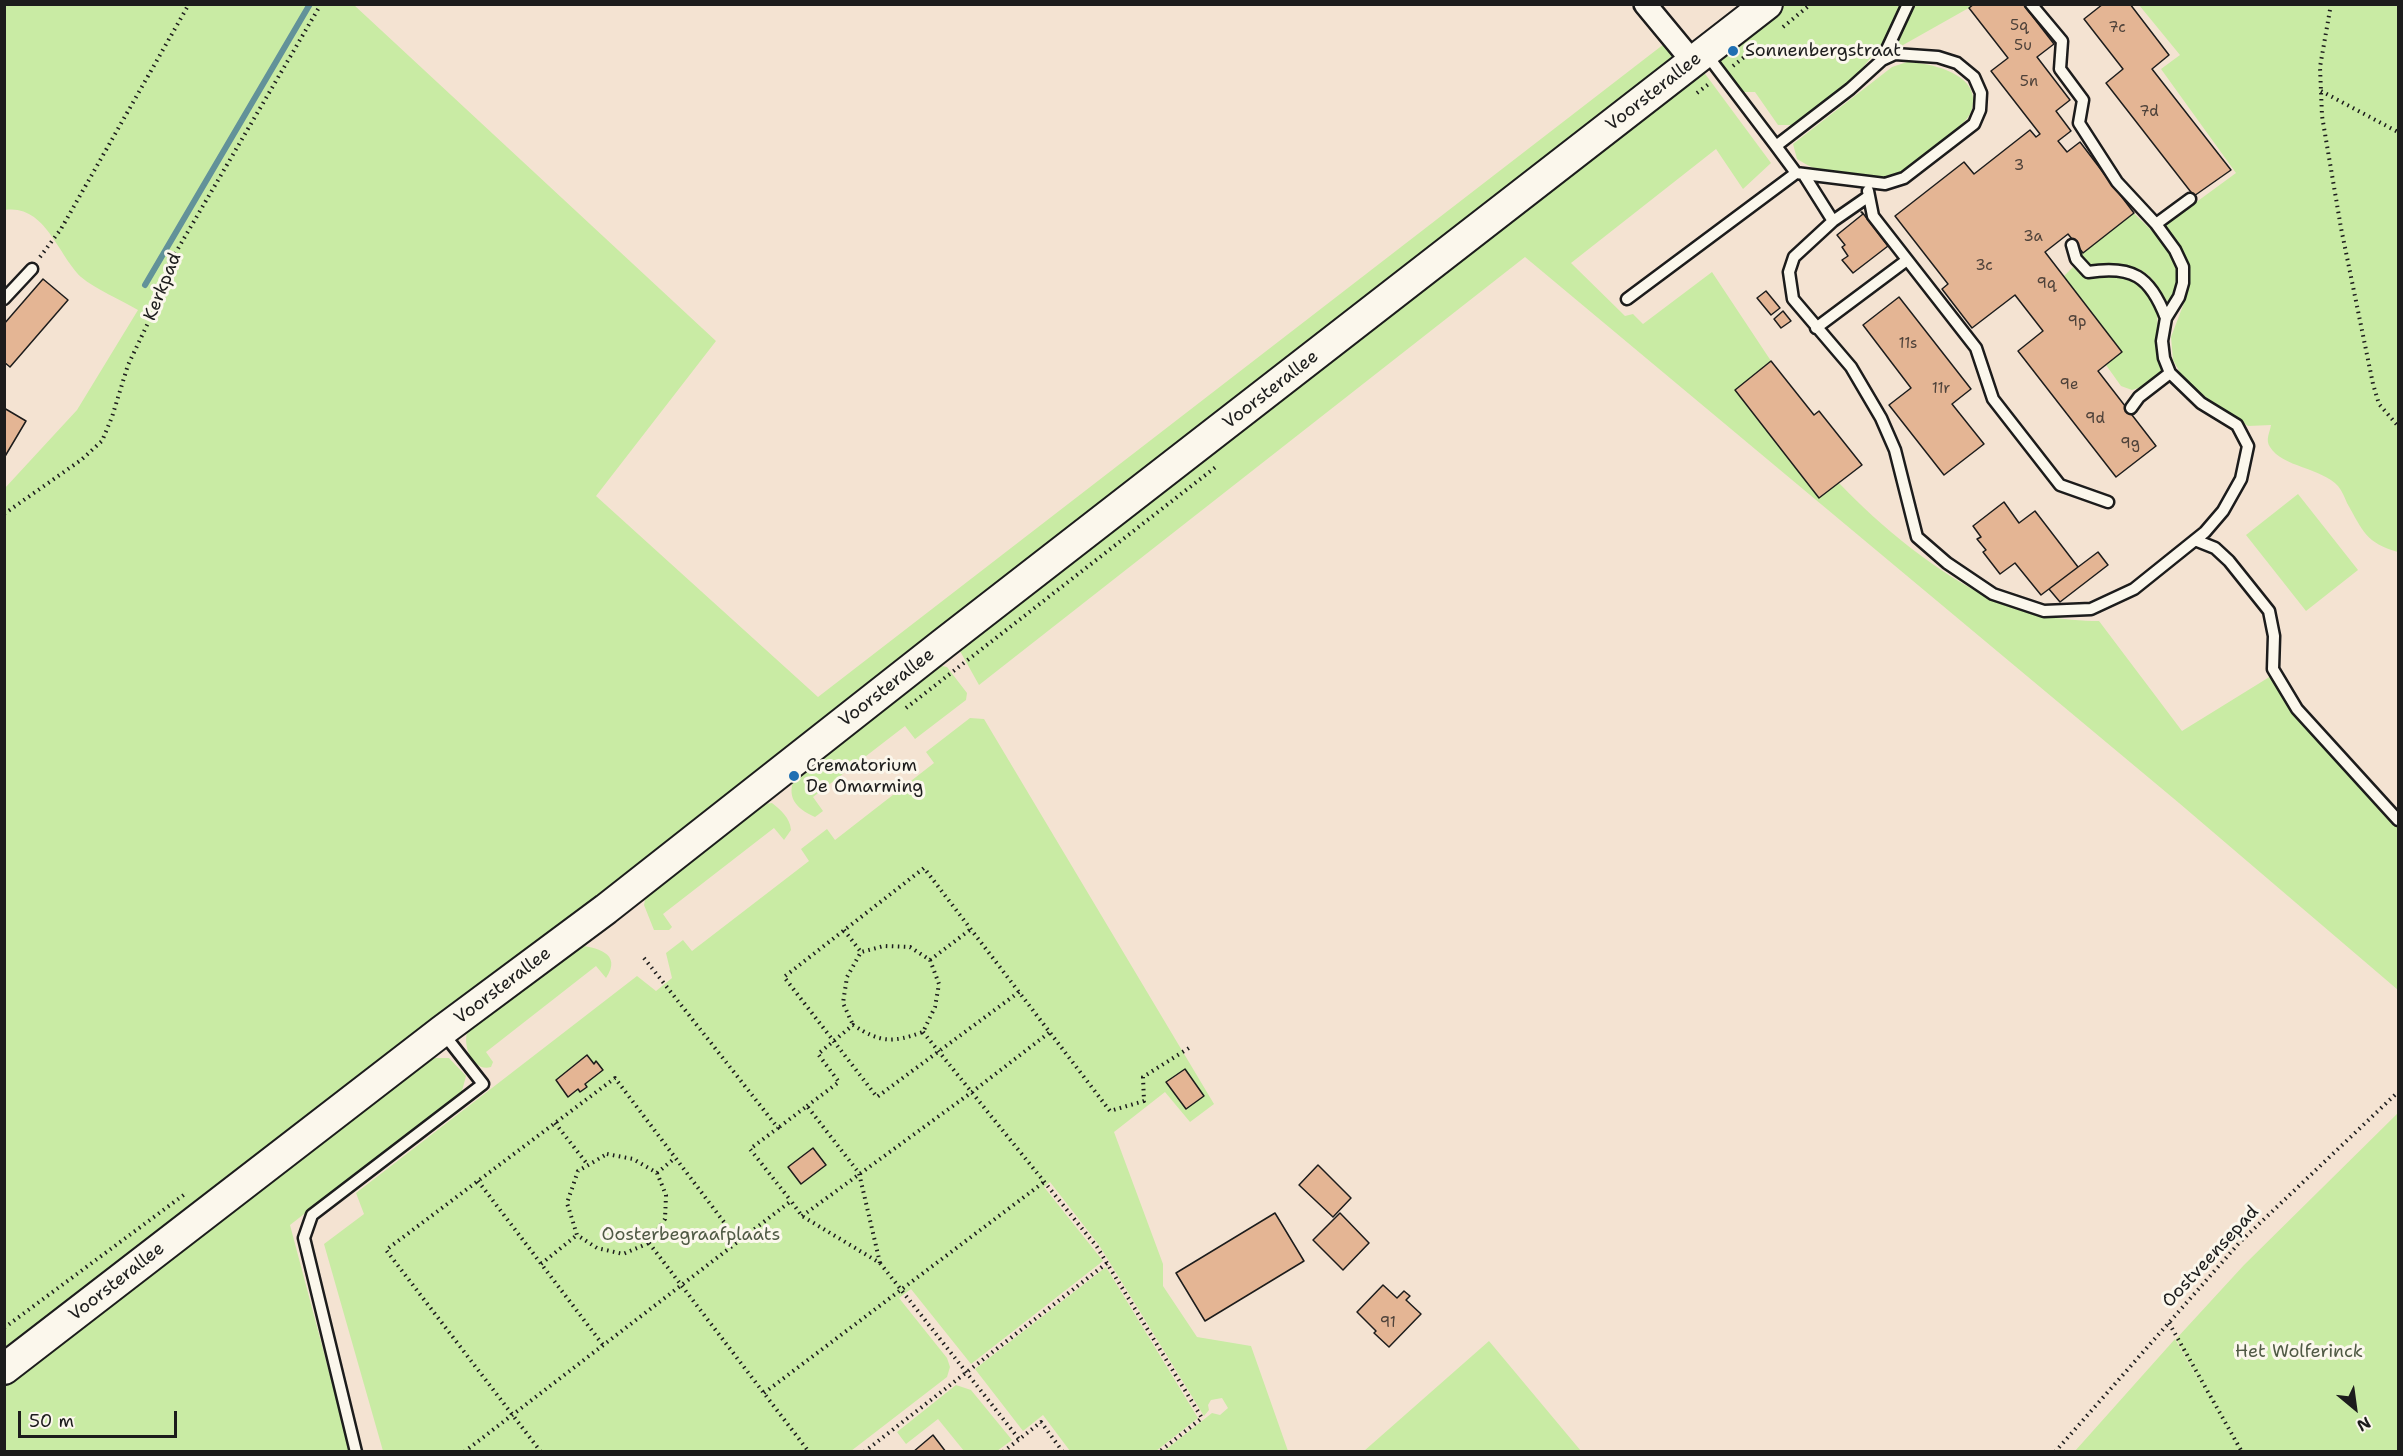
<!DOCTYPE html>
<style>
body{margin:0}
#map{position:relative;width:2403px;height:1456px;overflow:hidden;background:#f4e3d2;font-family:"Shantell Sans",sans-serif}
canvas{display:block}
.frame{position:absolute;inset:0;border:6px solid #1c1c1c;pointer-events:none}
.north{position:absolute;left:2325px;top:1378px;width:60px;height:60px;-webkit-text-stroke:4px #fbf7ec;paint-order:stroke;rotate:151deg;font-size:16px;font-weight:700;line-height:24px;text-align:center;color:#1c1c1c}
.north::after{content:'';display:block;margin:auto;width:21px;height:27px;background:#1c1c1c;clip-path:polygon(50% 0,100% 100%,50% 72%,0 100%)}
.scale{position:absolute;left:18px;top:1411px;width:159px;height:27px;box-sizing:border-box;border:3px solid #1c1c1c;border-top:0;padding-left:8px;font-size:18px;line-height:21px;white-space:nowrap;color:#1c1c1c;-webkit-text-stroke:4px #fbf7ec;paint-order:stroke}
</style>
<div id="map">
<canvas width="2403" height="1456"></canvas>
<div class="frame"></div>
<div class="north">N</div>
<div class="scale">50 m</div>
</div>
<script>
const ctx = document.querySelector('canvas').getContext('2d');
ctx.lineJoin = 'round';
function paint(path, color) {
  ctx.fillStyle = color;
  ctx.fill(path, 'evenodd');
}
function stroke(path, color, width, dash) {
  ctx.strokeStyle = color;
  ctx.lineWidth = width;
  ctx.lineCap = dash ? 'butt' : 'round';
  ctx.setLineDash(dash || []);
  ctx.stroke(path);
}
function label(font, color, halo, rows, align = 'center') {
  ctx.font = font + ' "Shantell Sans",sans-serif';
  ctx.lineWidth = 6;
  ctx.setLineDash([]);
  ctx.textBaseline = 'middle';
  ctx.strokeStyle = halo;
  ctx.fillStyle = color;
  for (const [text, x, y, turn = 0] of rows) {
    ctx.save();
    ctx.translate(x, y);
    ctx.rotate((+turn || 0) * Math.PI / 180);
    ctx.textAlign = isNaN(turn) ? turn : align;
    if (halo) ctx.strokeText(text, 0, 0);
    ctx.fillText(text, 0, 0);
    ctx.restore();
  }
}
paint(new Path2D(`
 M5,5H354L716,341L596,496L818,697L1664,44L1676,59L5,1359V488L77,410L138,310C121,300 95,289 81,277C58,255 45,204 5,210Z
 M1785,5H1974L1896,49L1887,38L1855,77L1792,125H1778L1755,92H1742L1716,58Z
 M2139,5H2398V552C2366,543 2363,531 2347,503C2345,498 2342,491 2338,486C2322,468 2282,467 2270,447C2265,440 2270,432 2271,425L2248,426L2207,398L2183,378L2173,360L2171,337L2184,303L2190,265L2165,225L2236,173L2161,69L2180,55Z
 M1907,62C1931,63 1982,74 1972,109C1967,126 1942,139 1929,150C1919,158 1908,170 1896,175C1885,181 1827,172 1814,168C1808,166 1803,162 1797,159L1793,144L1892,67Z
 M1703,71L1771,163L1743,189L1716,149L1571,263L1625,316L1633,314L1643,324L1712,272L1771,361L1735,390L1819,498L1839,483C1881,527 1936,572 1991,599C2023,615 2064,621 2099,621L2182,731L2271,676L2290,709L2398,826V990L2179,803L1525,257L979,685L960,651L965,642Z
 M2134,213C2151,231 2180,252 2178,280C2177,287 2173,296 2170,303C2161,298 2160,288 2153,280C2135,259 2112,267 2087,266L2078,257Z
 M2073,267L2082,276L2092,277L2120,274L2143,284L2157,306L2158,355L2162,368L2160,374L2148,385L2132,390L2121,386L2106,365L2122,352L2064,276Z
 M2298,494L2358,570L2306,611L2246,535Z
 M937,665L947,667L967,693L966,700L915,739L905,726L813,797L823,811L815,817C795,808 786,797 795,776Z
 M970,718L984,719L1214,1104L1190,1122L1165,1092L1114,1132L1163,1264V1286L1197,1337L1251,1346L1288,1451H1164L1212,1413L1220,1415L1228,1408L1222,1398L1211,1400L1208,1405L1209,1410L1204,1416L1099,1245L1050,1182L1044,1187L1103,1261L971,1364L911,1289L899,1298L947,1358L950,1367L947,1377L851,1451H383L324,1244L364,1214L356,1193L637,976L656,991L672,978L666,953L683,940L692,951L809,861L801,849L827,829L835,840L934,763L926,752Z
 M772,803C781,810 790,818 791,830L784,840L774,828L663,914L672,927L669,930H654L644,905L646,895L757,805Z
 M576,945C596,947 623,953 606,978L596,966L486,1052L493,1062L491,1067C473,1072 463,1047 467,1033Z
 M432,1058H449L466,1076L462,1091L290,1225L350,1451L5,1452V1385Z
 M2398,1113V1451H2075L2175,1339L2204,1391L2176,1339L2244,1265Z
 M1106,1267L1198,1418L1156,1451H1070L1043,1415L1023,1431L975,1369Z
 M1489,1341L1581,1451H1364Z
 M956,1385L971,1390L1012,1440L997,1451H964L938,1419L906,1444L897,1432Z`), '#c9eba4');
stroke(new Path2D(`
 M145,285L310,4`), '#629299', 6);
const building = new Path2D(`
 M1974,4H2023L2054,44L2037,57L2070,100L2056,111L2071,131L2058,141L2067,152L2080,142L2134,213L2083,253L2068,234L2045,252L2122,352L2098,371L2156,446L2116,477L2018,351L2043,331L2015,295L1972,328L1942,289L1948,284L1895,216L1964,162L1974,174L2030,130L2036,137L2040,134L1991,71L2008,58L1969,8Z
 M2103,4H2130L2169,55L2152,69L2231,170L2194,196L2106,83L2123,69L2084,19Z
 M1861,212H1862L1888,246L1853,273L1842,260L1848,256L1842,247L1845,245L1837,235L1863,214Z
 M43,279L68,300L10,367L4,362V324Z
 M1766,291L1780,308L1771,315L1757,298Z
 M1899,297L1971,389L1952,404L1984,444L1944,475L1889,405L1911,388L1863,325Z
 M1783,311L1791,321L1781,328L1774,319Z
 M1771,361L1814,415L1819,411L1862,465L1819,498L1735,390Z
 M4,408L26,421L4,458Z
 M2004,502L2019,523L2035,511L2078,567L2041,595L2015,563L2000,574L1983,552L1986,550L1977,539L1981,537L1973,526Z
 M2098,552L2108,565L2060,602L2049,589Z
 M587,1055L594,1064L596,1061L603,1070L585,1084L587,1087L580,1092L578,1089L568,1097L556,1080Z
 M1185,1069L1204,1096L1186,1109L1166,1082Z
 M813,1148L826,1165L801,1184L788,1167Z
 M1318,1165L1351,1198L1333,1217L1299,1185Z
 M1275,1213L1304,1261L1205,1321L1176,1273Z
 M1340,1213L1369,1243L1343,1270L1313,1240Z
 M1383,1285L1397,1298L1404,1291L1410,1296L1406,1300L1421,1314L1389,1347L1374,1333L1376,1331L1357,1312Z
 M933,1435L946,1452H913Z`);
paint(building, '#e4b594');
stroke(building, '#1c1c1c', 1.5);
const lane = new Path2D(`
 M1707,55L1776,146L1850,89L1882,60L1895,54L1938,57L1957,63L1974,77L1981,93L1980,110L1974,124L1904,178L1885,184L1796,173L1776,146
 M1882,60L1908,4
 M1804,175L1833,221
 M1868,191L1873,216L1976,348L1993,399L2060,485L2108,502
 M1869,196L1833,221L1794,257L1789,272L1793,299L1851,367L1881,418L1895,450L1917,537L1947,563L1993,594L2044,611L2091,609L2134,589L2205,532L2223,511L2241,479L2248,446L2237,425L2201,403L2170,373L2164,358L2162,341L2166,318L2179,297L2183,283V267L2175,250L2156,224L2117,182L2079,123L2083,100L2060,69L2062,41L2031,4
 M2156,224L2190,199
 M2072,245L2076,259L2088,272C2132,265 2150,276 2166,318
 M4,299L32,269
 M1627,299L1796,173
 M1816,328L1907,260
 M2131,408L2139,397L2170,373
 M2195,540L2215,548L2229,561L2269,611L2274,636L2273,669L2297,709L2398,820
 M356,1452L304,1238L312,1215L483,1084L443,1033`);
const street = new Path2D(`
 M1645,4L1693,62`);
const secondary = new Path2D(`
 M4,1369L442,1031L606,909L944,643L1767,4`);
stroke(lane, '#1c1c1c', 15);
stroke(street, '#1c1c1c', 26);
stroke(secondary, '#1c1c1c', 34);
stroke(new Path2D(`
 M2331,4L2320,67L2322,116L2341,228L2373,384L2379,404L2398,426
 M1783,27L1811,4
 M1733,66L1753,50
 M2321,91L2398,132
 M1697,93L1710,83
 M40,257L61,229L189,4
 M4,514L81,460L102,441L112,417L128,365L157,304L169,264L321,4
 M906,708L1217,466
 M844,930L861,952
 M644,958L778,1128L750,1149L791,1201
 M930,960L971,929
 M1019,992L877,1097L784,977L924,868L1110,1111L1144,1101L1143,1077L1189,1048
 M923,1032L1097,1247L1202,1418L1159,1452
 M807,1106L839,1082L818,1054L853,1025C881,1043 892,1043 923,1032L935,1007L939,984L930,960L910,947L884,946L861,952L847,977L843,1003L853,1025
 M555,1123L588,1165
 M607,1154L633,1159L657,1173L666,1195L665,1219L649,1243L623,1254L597,1248L577,1235L567,1203L578,1171Z
 M657,1173L675,1158
 M478,1181L603,1345
 M802,1216L972,1092L1050,1032
 M649,1243L809,1452
 M880,1263L1019,1439
 M541,1264L577,1235
 M2169,1323L2242,1452
 M4,1328L185,1194
 M764,1393L1044,1182
 M464,1452L791,1201L802,1216L880,1263L859,1173L807,1106L778,1128
 M541,1452L386,1250L615,1078L739,1242
 M864,1452L1107,1263
 M1003,1452L1041,1422L1063,1452
 M2055,1452L2240,1242L2398,1092`), '#1c1c1c', 4, [1.5, 4.5]);
stroke(lane, '#fbf7ec', 10);
stroke(street, '#fbf7ec', 21);
stroke(secondary, '#fbf7ec', 30);
for (const [x, y, r, color] of [
 [1733,51,6,"#1f6fb2"],
 [794,776,6,"#1f6fb2"]
]) {
  const dot = new Path2D();
  dot.arc(x, y, r, 0, 2 * Math.PI);
  ctx.fillStyle = color;
  ctx.fill(dot);
  stroke(dot, '#fbf7ec', 2);
}
label('15px', '#4e423a', null, [
 ["5q",2019,26],
 ["7c",2117,28],
 ["5u",2023,46],
 ["5n",2029,82],
 ["7d",2149,112],
 ["3",2019,166],
 ["3a",2033,237],
 ["3c",1984,266],
 ["9q",2046,284],
 ["9p",2077,322],
 ["11s",1908,344],
 ["9e",2069,385],
 ["11r",1941,389],
 ["9d",2095,419],
 ["9g",2130,444],
 ["91",1388,1323]
]);
label('18px', '#1c1c1c', '#fbf7ec', [
 ["Sonnenbergstraat",1745,51],
 ["Crematorium",806,766],
 ["De Omarming",806,787]
], 'left');
label('18px', '#1c1c1c', '#fbf7ec', [
 ["Voorsterallee",1654,92,-38],
 ["Kerkpad",163,287,-68],
 ["Voorsterallee",1271,390,-38],
 ["Voorsterallee",887,688,-38],
 ["Voorsterallee",503,986,-37],
 ["Oostveensepad",2211,1257,-47],
 ["Voorsterallee",117,1282,-38]
]);
label('18px', '#505a45', '#fbf7ec', [
 ["Oosterbegraafplaats",691,1235],
 ["Het Wolferinck",2299,1352]
]);
</script>
